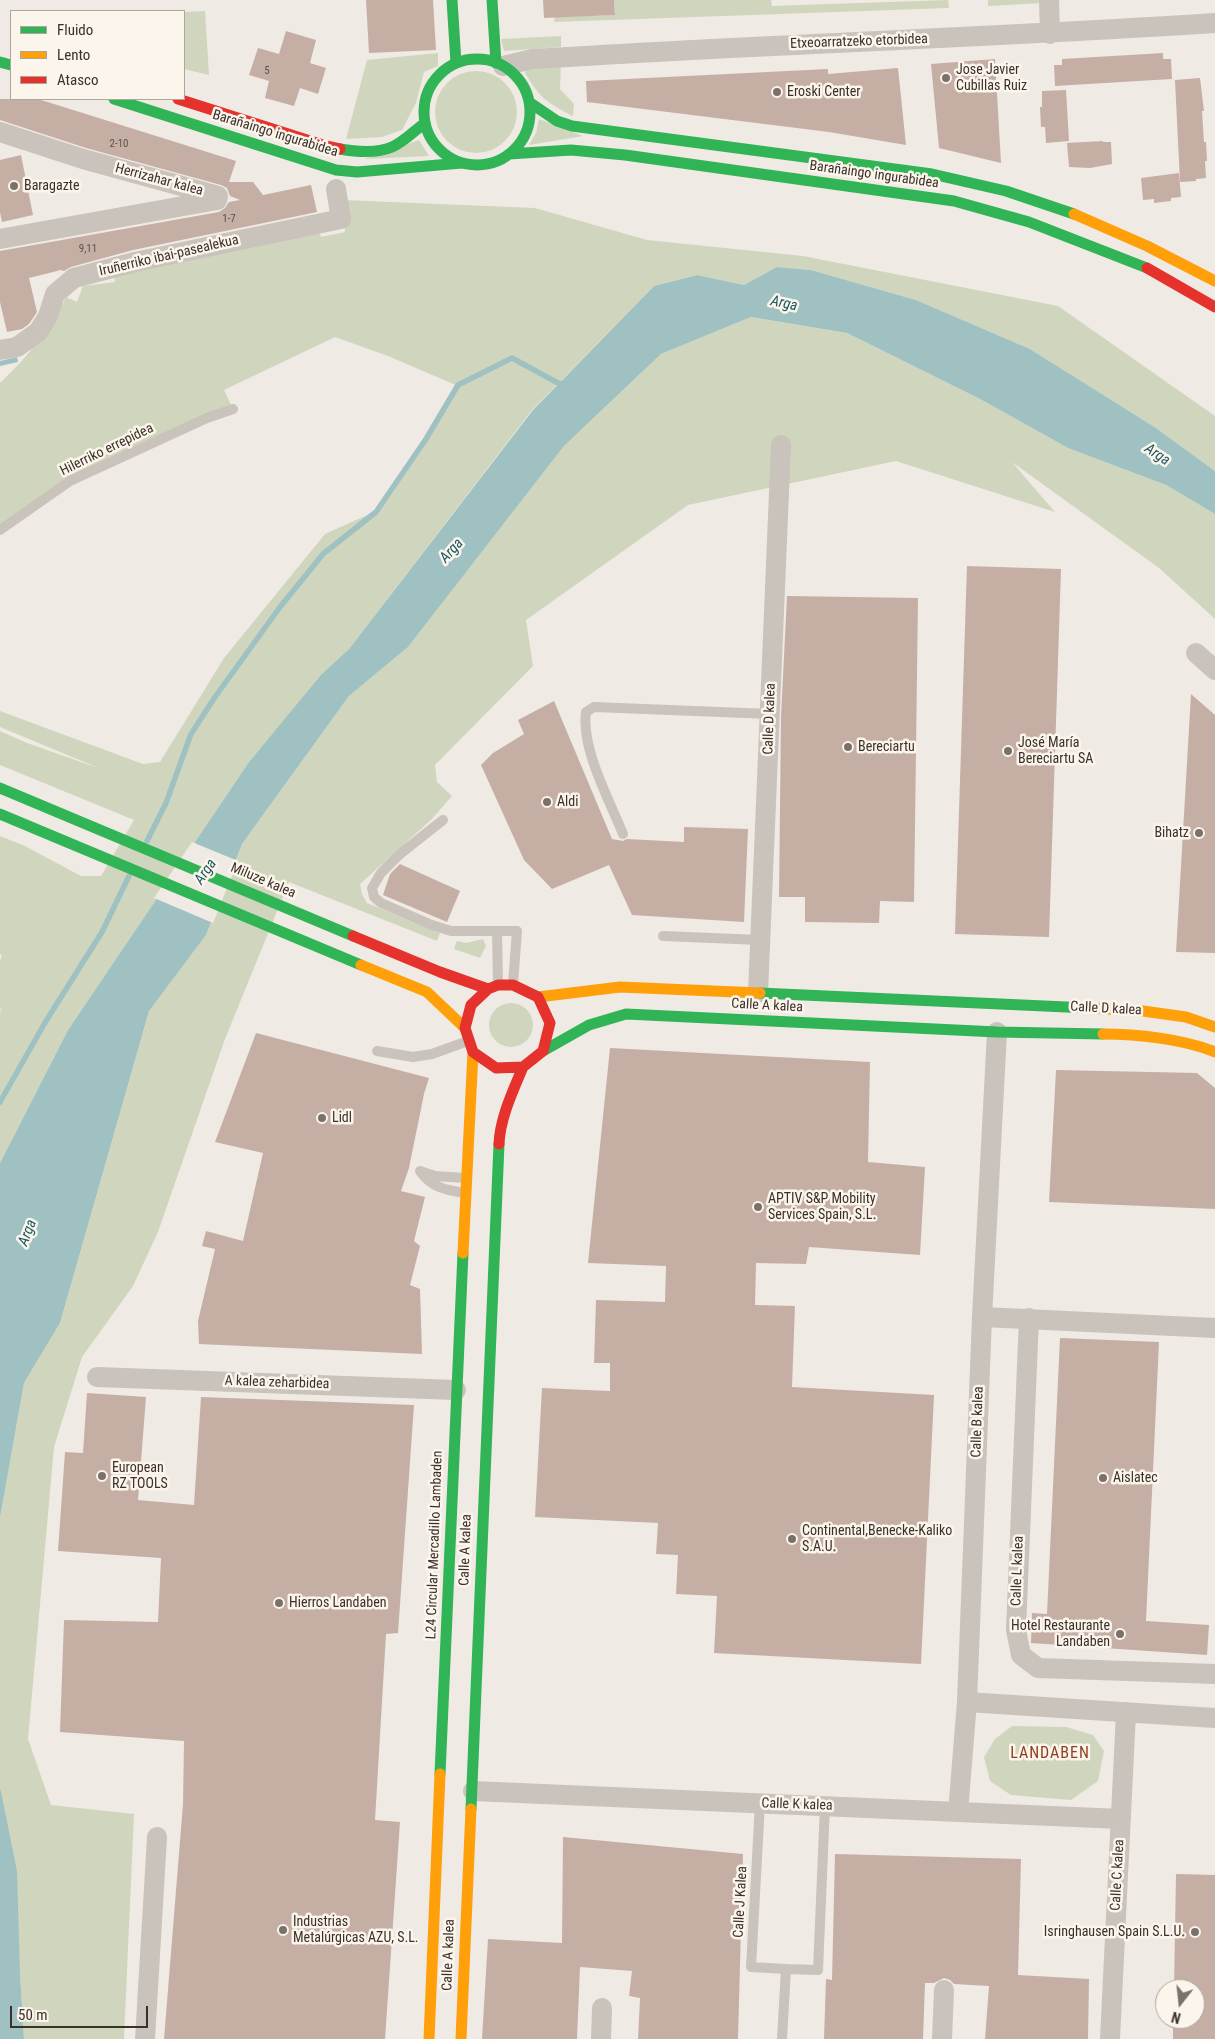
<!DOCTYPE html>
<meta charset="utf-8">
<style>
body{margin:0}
#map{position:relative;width:1215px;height:2039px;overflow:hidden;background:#f0eae4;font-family:"Roboto Condensed",sans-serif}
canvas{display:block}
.legend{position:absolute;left:10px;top:10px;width:175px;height:90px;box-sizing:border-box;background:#fbf5ec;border:1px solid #aea69e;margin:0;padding:6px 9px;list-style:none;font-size:15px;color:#3b302a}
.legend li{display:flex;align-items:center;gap:10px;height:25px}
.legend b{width:25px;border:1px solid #aea69e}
.north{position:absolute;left:1155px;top:1979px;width:50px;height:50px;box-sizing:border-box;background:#fbf5ec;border:1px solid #aea69e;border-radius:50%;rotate:196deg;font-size:14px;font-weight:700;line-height:20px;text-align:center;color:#3b302a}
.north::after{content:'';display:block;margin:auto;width:18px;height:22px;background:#7a716b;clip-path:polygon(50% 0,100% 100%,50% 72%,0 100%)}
.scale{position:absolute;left:10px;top:2006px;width:138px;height:22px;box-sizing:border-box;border:2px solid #3b302a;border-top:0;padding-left:6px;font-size:15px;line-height:18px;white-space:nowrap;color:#3b302a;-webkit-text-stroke:4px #fbf5ec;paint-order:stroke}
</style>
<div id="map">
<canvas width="1215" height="2039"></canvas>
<ul class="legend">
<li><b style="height:6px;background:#30b455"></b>Fluido</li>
<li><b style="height:6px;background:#ff9f0a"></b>Lento</li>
<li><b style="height:6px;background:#e5322d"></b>Atasco</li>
</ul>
<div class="north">N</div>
<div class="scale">50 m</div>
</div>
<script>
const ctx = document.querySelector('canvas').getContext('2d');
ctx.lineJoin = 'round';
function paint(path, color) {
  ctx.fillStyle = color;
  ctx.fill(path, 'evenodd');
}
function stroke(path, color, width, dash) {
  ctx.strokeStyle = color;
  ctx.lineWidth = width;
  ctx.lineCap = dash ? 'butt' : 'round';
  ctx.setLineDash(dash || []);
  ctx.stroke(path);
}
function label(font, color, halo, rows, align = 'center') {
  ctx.font = font + ' "Roboto Condensed",sans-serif';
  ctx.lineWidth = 5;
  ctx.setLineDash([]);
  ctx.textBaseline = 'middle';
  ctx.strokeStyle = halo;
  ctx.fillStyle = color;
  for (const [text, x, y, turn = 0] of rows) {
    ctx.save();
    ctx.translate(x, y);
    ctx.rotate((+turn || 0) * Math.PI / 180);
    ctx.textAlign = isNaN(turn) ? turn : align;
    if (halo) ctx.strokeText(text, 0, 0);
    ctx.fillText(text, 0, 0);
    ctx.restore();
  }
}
paint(new Path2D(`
 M614,0H771L772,6L948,0L949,8L554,22L555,17L615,15Z
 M988,0H1043V3L988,6Z
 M205,11L209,75L184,69V12Z
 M561,36V47L504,51L501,39Z
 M438,53V66L424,72L416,103L402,130L382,137L346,139L367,60Z
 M561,63L560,89L574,104L573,116C547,103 540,98 525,73L529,66Z
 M435 112a41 41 0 1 1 82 0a41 41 0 1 1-82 0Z
 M539,119L583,136L529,145L536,133Z
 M419,140L429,156L364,159Z
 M343,200L535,208L647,240L803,256L1058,306L1215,416V471L1156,428L1030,349L916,300L811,270L778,267L744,285L697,275L654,286L532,410L349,649L321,676L249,762L68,1030L0,1163V1012L3,1006L0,1010V960L2,956L0,954V836L25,846L81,876H101L134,820L0,765V731L27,743L101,769L0,727V711L143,764L160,762L224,658L325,534L376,511L458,386L388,356L335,337L224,390L233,409L82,476L0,530V383L21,362L52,325L66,297L77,302L83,286L115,282L113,273L319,230L321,237L345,232Z
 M751,317L847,333L980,399L1068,448L1166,485L1215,514V619L1159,568L1012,462L1055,512L896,461L688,505L526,620L533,666L435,765L437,782L452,796L432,819L360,884L362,894L367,903L440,933L437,941L289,882L225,1039L158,1232L133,1286L82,1357L54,1447L28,1739L51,1805L134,1814L124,2039H24L20,1973L0,1786V1518L24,1383L60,1323L149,1011L206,935L242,844L349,696L408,647L564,446L661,354Z
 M483,939L486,946L480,958L454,949L457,941L466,943Z
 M489 1025a22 22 0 1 1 44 0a22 22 0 1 1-44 0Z
 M1012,1726L1066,1727L1093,1735L1104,1751L1098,1781L1071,1800L1011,1795L990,1781L984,1757L995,1739Z`), '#d0d6bd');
paint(new Path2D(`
 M777,267L811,270L916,300L1030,349L1156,428L1215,471V514L1166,485L1068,448L980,399L847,333L751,317L661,354L564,446L408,647L349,696L242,844L206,935L149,1011L60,1323L24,1383L0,1518V1163L68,1030L249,762L321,675L349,649L533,410L654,286L697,275L744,285Z
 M17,357L18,362L0,366V361Z
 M0,1787L17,1871L20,1973L24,2039H0Z`), '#9fc1c2');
paint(new Path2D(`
 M192,842L238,861L213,923L154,898Z`), '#f0eae4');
stroke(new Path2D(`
 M147,841L166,803L191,734L215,697L280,607L323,554L376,512L426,439L458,385L512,358L558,383L566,385
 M0,1102L46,1021L102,932L129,876`), '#9fc1c2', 5.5);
paint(new Path2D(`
 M366,0H433L436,50L369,53Z
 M543,0H614L615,15L544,18Z
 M286,31L316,40L310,63L326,68L318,94L300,88L294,106L265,98L269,81L249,75L258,48L279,54Z
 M1163,53V59H1171L1172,79L1055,86L1054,65H1062V59Z
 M995,59L1001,163L939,148L931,64Z
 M898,68L906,145L829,132L587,102L586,81L828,69V74Z
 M1200,78L1204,111H1202L1204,142H1206L1207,161H1205L1206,178L1196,179V181L1180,182L1175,80Z
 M1066,90L1069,141L1046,143L1045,127H1041L1040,107H1042V91Z
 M0,99H38L236,161L229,182H253L263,195L311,185L317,212L133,250L71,267L64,271L61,270L29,278L37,312L29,324L22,329L7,332L0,302V251L219,212L225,208L229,202L240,200L230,196L227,188L221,185L86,148L0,120Z
 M1103,141V142H1111L1112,164L1090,168L1069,167L1067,143Z
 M21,155L33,215L2,222L0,212V160Z
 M1179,173L1181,197L1171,198V201L1154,203V199L1143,200L1141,178Z
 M967,566L1061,569L1049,937L955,934Z
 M787,596L918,598L914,902L880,901L879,923L805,922V897H779L781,717Z
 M1191,694L1215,715V953L1176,952Z
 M554,701L612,839L623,841L627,839L684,842V827L748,829L744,922L632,915L609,865L552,889L524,860L481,765L493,753L524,734L518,720Z
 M400,864L460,891L447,922L383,895L390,874Z
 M256,1033L429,1078L424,1094L409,1168L401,1191L425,1197L414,1241L420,1246L410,1285L420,1289L422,1354L199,1344L198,1321L215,1249L202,1246L206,1231L243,1241L263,1153L215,1142Z
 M610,1048L870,1062L868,1162L925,1167L920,1255L809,1247L806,1264L756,1263L755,1305L795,1306L792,1387L934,1395L921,1664L714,1653L717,1596L676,1594L678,1555L656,1554L658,1523L535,1517L542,1388L610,1391V1363H594L596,1300L665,1302L666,1266L588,1263Z
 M1056,1070L1197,1073L1215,1088V1209L1049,1202Z
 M1060,1338L1159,1342L1146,1621L1209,1625L1207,1655L1031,1643L1032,1613L1047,1614Z
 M87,1393L146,1397L138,1500L194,1505L201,1397L414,1405L398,1633L386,1634L375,1820L400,1822L385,2039H164L183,1804L184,1741L60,1732L64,1620L158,1622L161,1558L58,1551L65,1452L83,1453Z
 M563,1837L743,1854L738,2039H638L640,1998L629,1996L632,1971L580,1967L577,2039H482L488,1939L562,1943Z
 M835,1854L1021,1859L1018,1975L1089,1979L1088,2039H985L989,1986L954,1984L950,1980L944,1978L934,1983H925L923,2039H824L826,1979L832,1980Z
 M1176,1874L1215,1875V2039H1173V2019H1195V1989H1174Z`), '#c5afa5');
stroke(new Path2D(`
 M0,530L70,481L207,418L233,409
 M443,820L400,854L381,873L372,888L374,897L381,903L432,925L451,931H517L513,984
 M623,834C609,799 581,749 586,712L594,707L770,714
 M497,931L498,985
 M663,936L760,940
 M377,1051L413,1057L432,1054L468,1041
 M420,1171C432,1188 446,1190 465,1193
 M420,1171L435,1176L465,1178
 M760,1803L751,1967L786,1969L782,2039
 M786,1969L818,1970L825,1806`), '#c9c3bc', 10);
stroke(new Path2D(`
 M1049,0L1050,34
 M503,66L532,59L568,57C784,44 999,37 1215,23
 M0,132L83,159L218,196L217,200L0,239
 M0,350L17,347L38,332L48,316L55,294L74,278L135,262L341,219L336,189
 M1196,653L1215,670
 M758,993L781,445
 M982,1317L1215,1328
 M1029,1318L1016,1630L1021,1655L1038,1668L1215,1674
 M97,1377L456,1390
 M967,1702L1215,1718
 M473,1791L1121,1819
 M958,1812L967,1702L982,1317L997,1032
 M145,2039L157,1837
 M601,2039L602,2008
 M942,2039L944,1990
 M1110,2039L1126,1712`), '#c9c3bc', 20);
stroke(new Path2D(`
 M452,0L456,63
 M492,0L496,63
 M424 112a53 53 0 1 1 106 0a53 53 0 1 1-106 0Z
 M0,62L11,65
 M114,99L336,170L357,172L462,163
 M529,102L557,121L572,126L932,174L1006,191L1074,214
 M340,149C357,152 376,154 392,147C404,142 415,130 425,123
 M509,154L571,150L625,155L954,201L1029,222L1147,268
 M0,788L353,936
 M0,814L361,965
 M760,993L1088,1008
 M543,1051L589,1025L626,1014L997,1032L1103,1034
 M440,1774L463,1253
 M471,1809L499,1144`), '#30b455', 11);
stroke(new Path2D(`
 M1074,214L1147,246L1215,281
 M361,965L427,992L465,1028
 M538,997L620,987L760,993
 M1088,1008L1143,1011L1186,1017L1215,1027
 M1103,1034C1136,1034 1184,1039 1215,1052
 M463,1253L473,1052
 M429,2039L440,1774
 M461,2039L471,1809`), '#ff9f0a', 11);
stroke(new Path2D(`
 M178,99L326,146L340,149
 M1147,268L1215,307
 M353,936L440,972L488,989
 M498,985H513L538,997L550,1023L543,1051L523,1067L496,1068L473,1052L465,1028L471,1005L488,989Z
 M499,1144C500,1118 513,1091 523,1067`), '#e5322d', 11);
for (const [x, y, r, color] of [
 [946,78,5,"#7a716b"],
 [777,92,5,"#7a716b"],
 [14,186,5,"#7a716b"],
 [848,747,5,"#7a716b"],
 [1008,751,5,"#7a716b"],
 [547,802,5,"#7a716b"],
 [1199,833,5,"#7a716b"],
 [322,1118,5,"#7a716b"],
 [758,1207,5,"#7a716b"],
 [102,1476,5,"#7a716b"],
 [1103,1478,5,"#7a716b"],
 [792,1539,5,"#7a716b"],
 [279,1603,5,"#7a716b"],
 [1120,1634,5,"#7a716b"],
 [283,1930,5,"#7a716b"],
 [1195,1932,5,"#7a716b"]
]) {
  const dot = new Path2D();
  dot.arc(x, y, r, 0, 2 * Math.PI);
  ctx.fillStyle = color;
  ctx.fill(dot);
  stroke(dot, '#fbf5ec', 2);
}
label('11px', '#5e5049', null, [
 ["5",267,71],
 ["2-10",119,144],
 ["1-7",229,219],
 ["9,11",88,249]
]);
label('14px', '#3b302a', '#fbf5ec', [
 ["Etxeoarratzeko etorbidea",859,42,-2],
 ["Barañaingo ingurabidea",275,134,17],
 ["Barañaingo ingurabidea",874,175,8],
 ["Herrizahar kalea",159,180,15],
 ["Iruñerriko ibai-pasealekua",169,256,-13],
 ["Hilerriko errepidea",107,450,-26],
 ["Calle D kalea",770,719,-88],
 ["Miluze kalea",263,881,23],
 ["Calle A kalea",767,1006,3],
 ["Calle D kalea",1106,1009,3],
 ["A kalea zeharbidea",277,1383,2],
 ["Calle B kalea",978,1422,-88],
 ["L24 Circular Mercadillo Lambaden",435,1545,-88],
 ["Calle A kalea",466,1550,-88],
 ["Calle L kalea",1018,1571,-88],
 ["Calle K kalea",797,1805,2],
 ["Calle C kalea",1118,1875,-87],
 ["Calle J Kalea",741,1902,-87],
 ["Calle A kalea",449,1955,-88]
]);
label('14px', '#3b302a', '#fbf5ec', [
 ["Jose Javier",956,70],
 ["Cubillas Ruiz",956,86],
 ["Eroski Center",787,92],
 ["Baragazte",24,186],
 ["José María",1018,743],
 ["Bereciartu SA",1018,759],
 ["Bereciartu",858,747],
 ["Aldi",557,802],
 ["Bihatz",1189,833,"right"],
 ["Lidl",332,1118],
 ["APTIV S&P Mobility",768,1199],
 ["Services Spain, S.L.",768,1215],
 ["European",112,1468],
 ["RZ TOOLS",112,1484],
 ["Aislatec",1113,1478],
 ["Continental,Benecke-Kaliko",802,1531],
 ["S.A.U.",802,1547],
 ["Hierros Landaben",289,1603],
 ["Hotel Restaurante",1110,1626,"right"],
 ["Landaben",1110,1642,"right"],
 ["Industrias",293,1922],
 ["Metalúrgicas AZU, S.L.",293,1938],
 ["Isringhausen Spain S.L.U.",1185,1932,"right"]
], 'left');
label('italic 15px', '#1c5860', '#fbf5ec', [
 ["Arga",784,304,12],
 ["Arga",1157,455,33],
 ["Arga",452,551,-48],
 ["Arga",206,872,-56],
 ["Arga",28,1233,-69]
]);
ctx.letterSpacing = '1px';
label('16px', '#903e1d', '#fbf5ec', [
 ["LANDABEN",1050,1754]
]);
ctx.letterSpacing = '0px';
</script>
